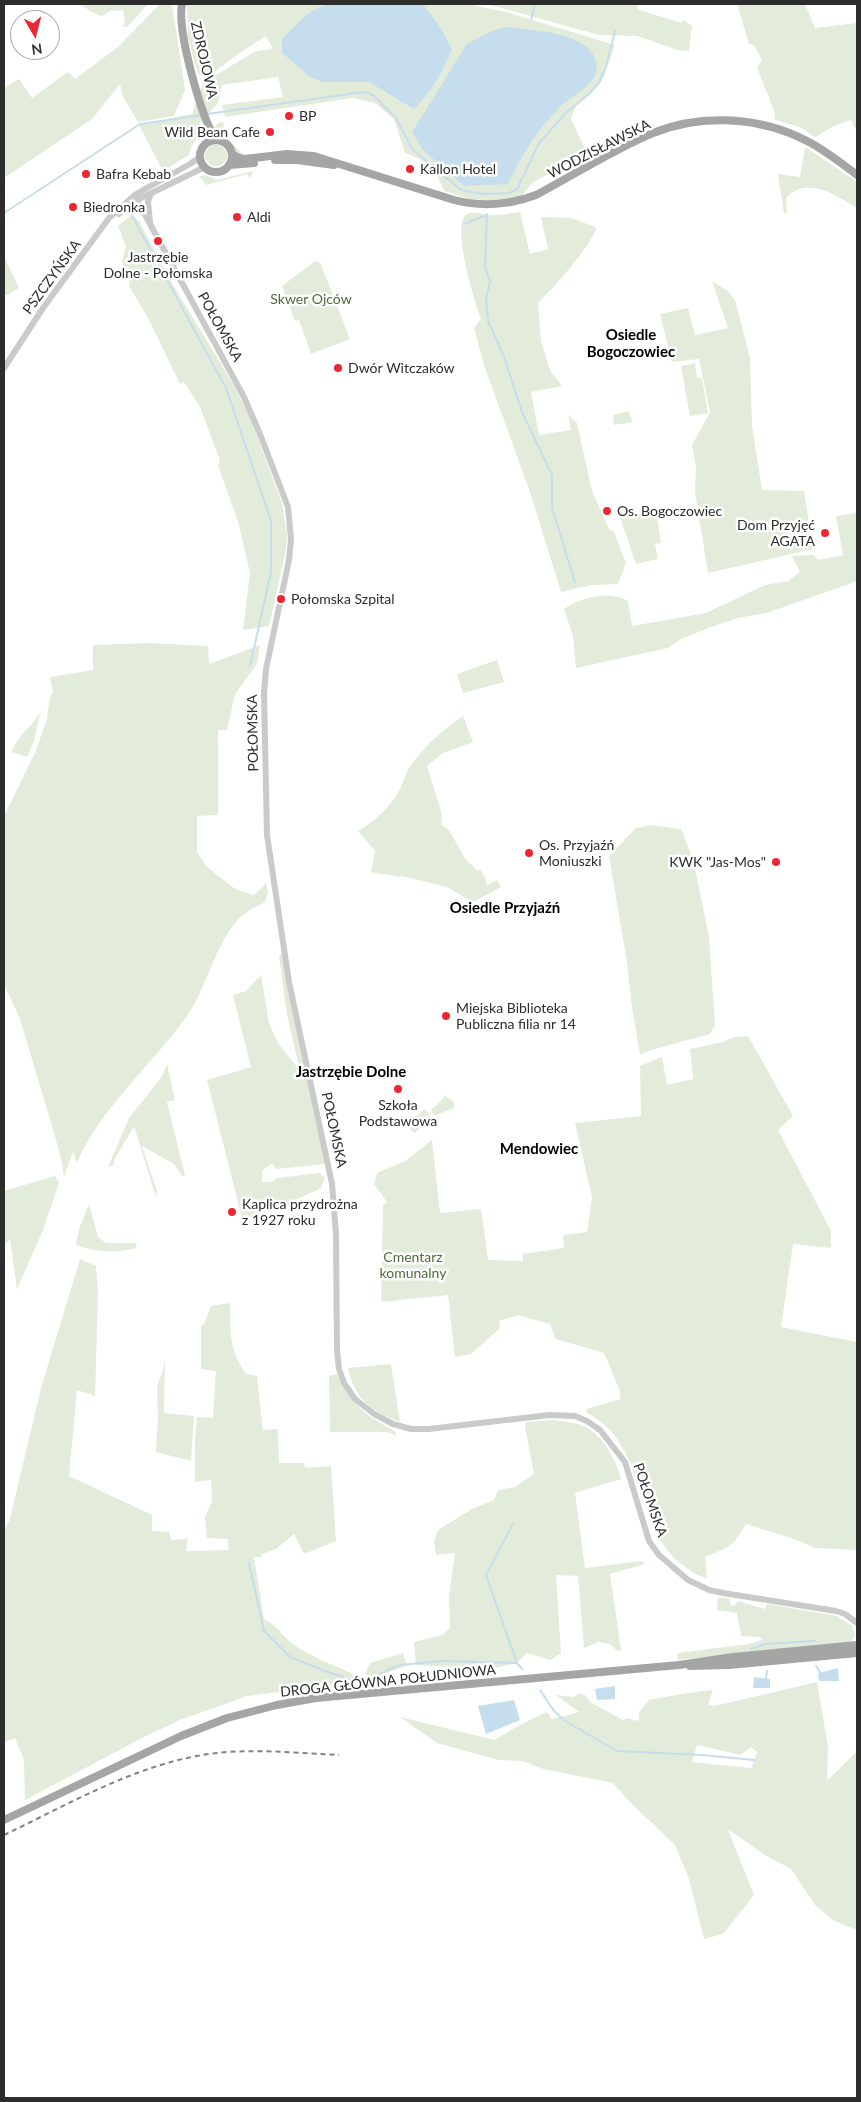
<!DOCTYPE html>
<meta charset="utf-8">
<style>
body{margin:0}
#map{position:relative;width:861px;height:2102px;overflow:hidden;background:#fff;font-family:Lato,sans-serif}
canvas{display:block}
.frame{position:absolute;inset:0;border:5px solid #2d2d2d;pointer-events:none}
.north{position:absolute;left:10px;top:10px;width:50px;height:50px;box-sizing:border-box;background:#fff;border:1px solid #ababab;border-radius:50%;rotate:172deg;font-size:14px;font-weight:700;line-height:20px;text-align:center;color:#2d2d2d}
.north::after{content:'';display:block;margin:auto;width:18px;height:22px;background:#ed2732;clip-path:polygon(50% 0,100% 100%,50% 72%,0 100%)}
</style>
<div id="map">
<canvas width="861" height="2102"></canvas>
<div class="frame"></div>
<div class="north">N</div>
</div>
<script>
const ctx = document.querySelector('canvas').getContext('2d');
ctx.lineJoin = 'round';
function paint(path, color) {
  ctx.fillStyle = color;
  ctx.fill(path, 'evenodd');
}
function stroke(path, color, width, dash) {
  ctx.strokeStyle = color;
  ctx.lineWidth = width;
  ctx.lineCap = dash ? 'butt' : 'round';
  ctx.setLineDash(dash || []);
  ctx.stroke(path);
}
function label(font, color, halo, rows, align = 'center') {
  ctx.font = font + ' Lato,sans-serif';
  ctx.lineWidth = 5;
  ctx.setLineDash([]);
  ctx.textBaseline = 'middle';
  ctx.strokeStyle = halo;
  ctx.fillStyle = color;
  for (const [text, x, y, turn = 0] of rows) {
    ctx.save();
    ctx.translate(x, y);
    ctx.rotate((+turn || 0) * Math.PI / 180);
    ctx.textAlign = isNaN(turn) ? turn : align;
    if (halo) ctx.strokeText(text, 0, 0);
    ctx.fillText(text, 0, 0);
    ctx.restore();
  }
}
paint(new Path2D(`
 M81,4H148L127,27H123L125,19L123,10L110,11L102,16L91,12Z
 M160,4H172L185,90L174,116L138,122L123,97L120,84L92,119L4,178V90L7,86L19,79L32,98L68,72L75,79L118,47Z
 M187,4H466L506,12L615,45L602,81L596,89L576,106L571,119L587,154L533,182L521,197L500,201L469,199L444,191C437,171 426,160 405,153L394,119L375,103L353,98L225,117L222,105L283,97L278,77L222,85L218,103L198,125L200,133L191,147L189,155L163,171L139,125L192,114L205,76L198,74L188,38ZM266,36L273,49L256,51L214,76H209L241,52Z
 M487,4H636L639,10L682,23L683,20L692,26L689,51L678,50L637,36L599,35Z
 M737,4H805L815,28L857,23V132L851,120L834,126L815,137L800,127L775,120L774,110L757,68L762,60L754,45L749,44Z
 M220,122H223L227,139L242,153L243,157C231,152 231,141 217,135L214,127Z
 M205 155a11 11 0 1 1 22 0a11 11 0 1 1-22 0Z
 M805,147L857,182V208C836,195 806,175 786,198L787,213H784L778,174L800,177Z
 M253,171L251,176L249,178L247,174L206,185L199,176L205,175L217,180Z
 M520,212L530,254L548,249L541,217L572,218L597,228C583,256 559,281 538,303L541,341L550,370L562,386L531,392L539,435L571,430L568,415L577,423L592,491L609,529L614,532L626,563L618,584L592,585L561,592L530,492L484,365L474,328L481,319C475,302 451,226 466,215C472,210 483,215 489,215C499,216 510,213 520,212Z
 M132,215L139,221L173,285L235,387L250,417L282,503L287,533L286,550L269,626L243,630L250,573L238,521L218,466L220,461L200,407L184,382L180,384L148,318L129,286L130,284L122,261L126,246L118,226Z
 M4,256L19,288L8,295H4Z
 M315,261L320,262L350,339L311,354L299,320L295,321L282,286Z
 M712,281L729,292L735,300L750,358L752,425L762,490L804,491L813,549L708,573L695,492L696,467L692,445L710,412L699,359L672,362L660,314L688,308L695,335L728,328Z
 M695,363L697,378H702L708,413L690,416L681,366Z
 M629,411L632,422L614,425L613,415Z
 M656,511L661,543L655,544L658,559L636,564L620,517Z
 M856,513L857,581L767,613L737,618L711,627L681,639L668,648L576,668L573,636L564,609C582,597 609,590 628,601L632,626L706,613L765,585L788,581L800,572L792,556L813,555L818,560L843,555L836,516Z
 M148,643L208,646L209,664L260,645L257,664L235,694L227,730H218V815L197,816V852L207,867L235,889L254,895L266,883L268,892L265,902C260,905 253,908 248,911C219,931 209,981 191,1010C157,1061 100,1107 77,1163L73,1152L64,1177L62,1162L52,1126L20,1019L4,984V816L35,753L47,719L50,697L53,692L50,677L93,670V645Z
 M497,660L504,682L463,693L457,674Z
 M41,710L34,741L27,757L12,752C17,735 34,726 41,710Z
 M463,716L473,742L443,753L427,766L441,811L442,825L449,830L466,860L478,871L480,869L485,877L487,885L497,880L501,887L473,902L447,887L402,876L400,877L371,872L375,851L358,831C376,821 394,804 402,784C405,778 406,772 410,766C425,746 442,730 463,716Z
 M651,825L681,829L693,859L709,937L715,1025L710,1034L651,1050L640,1055L632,1007L627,962L609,856L636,828Z
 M282,953C294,1024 312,1094 326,1164L276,1169L272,1163L262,1171V1182H272L277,1178L320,1173L325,1178L321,1188L274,1210L242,1218L207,1080L251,1067L233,995L246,991L261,975L269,1023L278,1043L300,1071L287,1015L279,956Z
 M748,1036L793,1116L778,1130L831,1231V1248L793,1244L781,1327L857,1342V1550L815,1548L797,1540L746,1524C733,1547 729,1547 705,1557L707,1578C698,1577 688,1569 680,1563C632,1523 647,1443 587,1413V1409L620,1399V1391L604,1353L556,1339L550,1324L518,1315L499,1321L500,1328L471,1354L455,1357L448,1295L381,1302L383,1205L387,1202L374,1184L377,1173L405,1161L432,1140L440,1213L481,1209L488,1260L523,1261V1254L564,1248L563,1235L587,1232L592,1197L575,1123L641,1116L640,1066L662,1057L667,1085L693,1079L690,1049L723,1042L734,1037Z
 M167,1064L175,1100L167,1102L185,1176H182L174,1164L142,1146L157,1191L156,1197L134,1126L114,1160V1165L108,1167L129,1118L161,1078Z
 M445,1096L454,1102V1108L435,1116L431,1109L436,1106Z
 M425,1109L432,1119L414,1133L406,1124Z
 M55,1176L59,1183L43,1230L17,1289L10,1239L4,1246V1191Z
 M89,1204L98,1237L106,1243H135L137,1248C114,1253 99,1253 76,1245L79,1229Z
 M80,1259L96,1266L98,1292L95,1396L77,1390L69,1476L152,1515V1531L169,1532L171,1540L188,1539L186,1551L229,1550L228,1539L207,1538L205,1517L212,1501L211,1480L195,1482V1440L197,1417L213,1418L216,1371L201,1369V1326L204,1324L211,1306L230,1303C231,1335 228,1347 246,1374L257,1376L263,1430L278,1429L279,1463H304L305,1468L331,1466L336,1541L304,1554L294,1534L276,1549L262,1554L261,1557H254L264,1619C277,1625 282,1636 293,1644C312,1658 336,1665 356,1676L353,1682L247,1696L180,1720L142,1738L25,1800L24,1760L15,1738L4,1742V1531L10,1519L41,1388Z
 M165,1358L164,1413L194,1416L191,1461L156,1452L158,1419L157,1386L163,1371Z
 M391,1364L400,1422C370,1411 355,1399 348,1368Z
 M337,1374C352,1404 365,1416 395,1431L396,1436L387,1432H330L329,1376Z
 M554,1420C566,1422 578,1422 589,1429C604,1438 617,1462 621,1479L575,1493L585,1568L642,1561L645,1564L610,1574L621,1650L617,1651L610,1644L598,1642L584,1648L578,1576L556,1575L561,1653L550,1660L527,1653L517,1663L490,1669L416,1665L414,1642L442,1635L450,1628L449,1597L455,1553L436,1555L434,1541L438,1530L472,1509L494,1500L498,1490L515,1487L534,1474L525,1427L526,1422Z
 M718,1597L730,1599L731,1606L735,1605L738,1601L765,1609L767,1604L837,1616L852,1626L855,1635L851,1642L677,1660L678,1653L748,1644L762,1640L760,1637L741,1636L737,1613L717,1610Z
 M403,1653L407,1666L373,1677L365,1674L370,1663Z
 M817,1682L828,1747L827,1781L857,1751V1930L834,1921L815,1905L791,1869L763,1854L737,1835L728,1830L754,1895L723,1934L704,1939L689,1879L675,1845L630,1802L613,1783L543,1769L523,1761L499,1760L437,1743L400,1717L495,1740C511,1729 529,1720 547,1712L552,1719L579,1712L556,1695L573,1697L580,1693L585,1695L590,1702L623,1720L627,1718L639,1721V1712L649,1700C670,1696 691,1692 713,1690L708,1705L715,1706ZM697,1745L740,1755L751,1747L757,1752L751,1768L692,1762Z`), '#e3ecda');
paint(new Path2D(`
 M330,4H423L440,27L452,49C442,73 432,91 414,109L369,82H322L309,76L282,53V39C295,26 311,7 330,4Z
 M506,27C531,30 582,32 594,56C596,62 598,68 595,75C589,89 569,97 559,108C536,131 522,155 508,184L464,186L423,150L412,132L467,44L492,31Z
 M838,1668L839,1681H819L818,1673Z
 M754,1677L770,1679V1688H753Z
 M615,1686V1699L597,1700L595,1689Z
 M514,1700L520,1720L486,1734L478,1706Z`), '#c5dded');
stroke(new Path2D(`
 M531,20L535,4
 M207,114L364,92L373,95L396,118L412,149L461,190L482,194L509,193L517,189L539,143L566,113L590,93L599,82L606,67L615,31
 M130,212L226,388L271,521V572L250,666
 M4,213L140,124L202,115
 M487,214L485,266L490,282L486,298L488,321L503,354L522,412L552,475V508L575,582
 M464,224L487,215
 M513,1524L486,1575L517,1663L522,1669
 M249,1563L264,1631L290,1657L325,1671L348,1679L366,1680L399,1665L444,1661L517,1663
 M751,1649L765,1644L815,1641
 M816,1666L820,1672
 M766,1679L767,1671
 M540,1690L554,1711L565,1721L617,1751L702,1755L754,1760`), '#c5dded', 2);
stroke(new Path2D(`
 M137,200L244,397L260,434L288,507L291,539L289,560L266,669L264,693L267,835L289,982L332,1184L336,1234L337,1351L339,1369L344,1383L355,1399L374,1414L393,1424L411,1429H429L549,1415L575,1416L587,1421L600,1430L625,1462L649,1541L659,1555L688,1580L709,1590L723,1593L836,1611L845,1614L857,1623
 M119,214L135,201L205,167
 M150,223L148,201L151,194
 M4,368L43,308L109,218L136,194L190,164L200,157`), '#cacaca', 6);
stroke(new Path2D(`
 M182,4C177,31 201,117 216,140
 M200 156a16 16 0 1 1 32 0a16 16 0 1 1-32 0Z
 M232,154L239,158L245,159L287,154L314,156L454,200C481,207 509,205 536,195C574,175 612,150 653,133C702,113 761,117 807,141C825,150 841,163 857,175
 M275,160H297L334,165
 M229,165L254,163
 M690,1666L729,1665L857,1653
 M4,1820L181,1736L227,1718L277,1705L316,1698L679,1665L733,1657L857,1645`), '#a5a5a5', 8);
stroke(new Path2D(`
 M4,1835C69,1804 137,1764 209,1754C251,1748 296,1753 339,1755`), '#828282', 2, [5, 4]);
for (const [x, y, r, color] of [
 [289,116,5,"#ed2732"],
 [270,132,5,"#ed2732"],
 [410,169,5,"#ed2732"],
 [86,174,5,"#ed2732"],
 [73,207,5,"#ed2732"],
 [237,217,5,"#ed2732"],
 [158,241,5,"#ed2732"],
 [338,368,5,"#ed2732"],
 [607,511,5,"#ed2732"],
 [825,533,5,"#ed2732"],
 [281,599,5,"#ed2732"],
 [529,853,5,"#ed2732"],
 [776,862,5,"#ed2732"],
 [446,1016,5,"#ed2732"],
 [398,1089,5,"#ed2732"],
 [232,1212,5,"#ed2732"]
]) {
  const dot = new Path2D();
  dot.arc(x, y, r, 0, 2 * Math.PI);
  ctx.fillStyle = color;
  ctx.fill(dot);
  stroke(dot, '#fff', 2);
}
label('14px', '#2d2d2d', '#fff', [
 ["ZDROJOWA",204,60,77],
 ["WODZISŁAWSKA",599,149,-27],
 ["PSZCZYŃSKA",52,277,-54],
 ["POŁOMSKA",220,327,61],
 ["POŁOMSKA",253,733,-91],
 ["POŁOMSKA",334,1130,78],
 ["POŁOMSKA",650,1500,71],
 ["DROGA GŁÓWNA POŁUDNIOWA",388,1681,-6]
]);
label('14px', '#2d2d2d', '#fff', [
 ["BP",299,116],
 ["Wild Bean Cafe",260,132,"right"],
 ["Kallon Hotel",420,169],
 ["Bafra Kebab",96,174],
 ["Biedronka",83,207],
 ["Aldi",247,217],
 ["Jastrzębie",158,257,"center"],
 ["Dolne - Połomska",158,273,"center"],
 ["Dwór Witczaków",348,368],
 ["Os. Bogoczowiec",617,511],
 ["Dom Przyjęć",815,525,"right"],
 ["AGATA",815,541,"right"],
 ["Połomska Szpital",291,599],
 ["Os. Przyjaźń",539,845],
 ["Moniuszki",539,861],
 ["KWK \"Jas-Mos\"",766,862,"right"],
 ["Miejska Biblioteka",456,1008],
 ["Publiczna filia nr 14",456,1024],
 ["Szkoła",398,1105,"center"],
 ["Podstawowa",398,1121,"center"],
 ["Kaplica przydrożna",242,1204],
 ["z 1927 roku",242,1220]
], 'left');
label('14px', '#4f6b39', '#fff', [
 ["Skwer Ojców",311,299],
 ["Cmentarz",413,1257],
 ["komunalny",413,1273]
]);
label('bold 15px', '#000', '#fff', [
 ["Osiedle",631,335],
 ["Bogoczowiec",631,352],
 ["Osiedle Przyjaźń",505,908],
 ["Jastrzębie Dolne",351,1072],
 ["Mendowiec",539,1149]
]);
</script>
